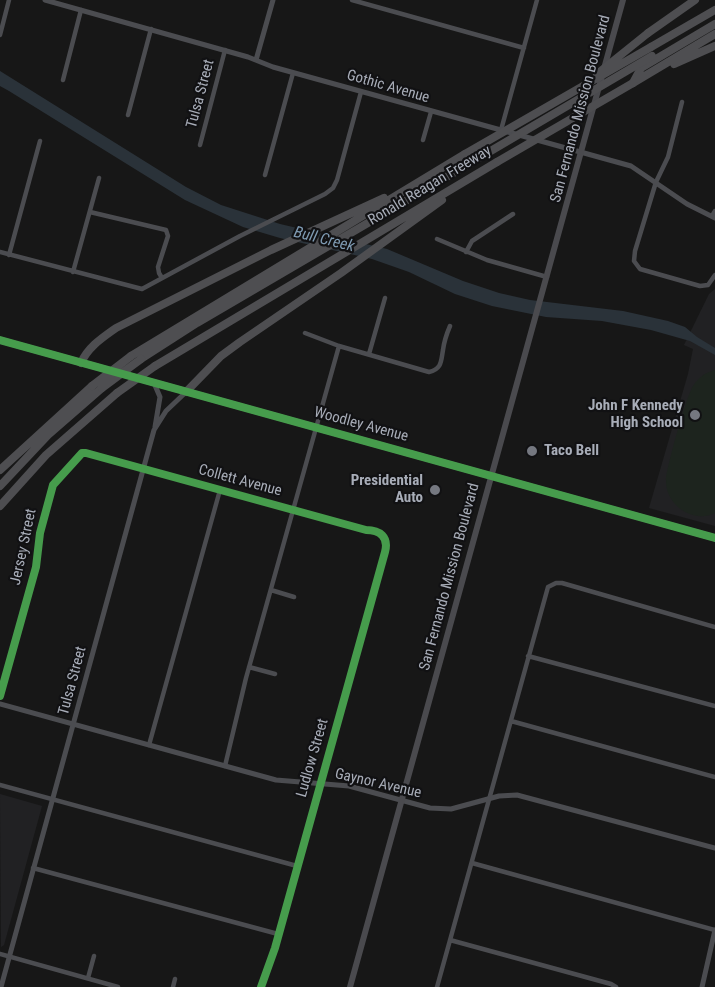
<!DOCTYPE html>
<style>
body{margin:0}
canvas{display:block;background:#171717}
</style>
<canvas width="715" height="987"></canvas>
<script>
const ctx = document.querySelector('canvas').getContext('2d');
ctx.lineJoin = 'round';
function paint(path, color) {
  ctx.fillStyle = color;
  ctx.fill(path, 'evenodd');
}
function stroke(path, color, width, dash) {
  ctx.strokeStyle = color;
  ctx.lineWidth = width;
  ctx.lineCap = dash ? 'butt' : 'round';
  ctx.setLineDash(dash || []);
  ctx.stroke(path);
}
function label(font, color, halo, rows, align = 'center') {
  ctx.font = font + ' "Roboto Condensed",sans-serif';
  ctx.lineWidth = 4.5;
  ctx.setLineDash([]);
  ctx.textBaseline = 'middle';
  ctx.strokeStyle = halo;
  ctx.fillStyle = color;
  for (const [text, x, y, turn = 0] of rows) {
    ctx.save();
    ctx.translate(x, y);
    ctx.rotate((+turn || 0) * Math.PI / 180);
    ctx.textAlign = isNaN(turn) ? turn : align;
    if (halo) ctx.strokeText(text, 0, 0);
    ctx.fillText(text, 0, 0);
    ctx.restore();
  }
}
paint(new Path2D(`
 M715,289V526L649,508L688,374L693,349L684,345L709,294Z
 M0,794L42,806L4,945L1,947Z`), '#212123');
paint(new Path2D(`
 M715,370V513C693,524 665,505 666,480C666,469 687,395 693,386C698,378 706,372 715,370Z`), '#1d241e');
paint(new Path2D(`
 M0,71L186,187L221,205L280,224L387,249L463,281L499,293L530,300L623,311L668,321L685,327L697,337L715,348V355L690,341L651,330L602,321L546,317L492,306L455,294L409,272L372,259L280,238L243,227L185,200L9,91L0,86Z`), '#2a3239');
stroke(new Path2D(`
 M352,0L524,48
 M0,35L9,0
 M63,80L81,10
 M682,102L668,157L656,182L635,251L634,261L640,269L700,286L708,285L715,275
 M128,115L151,29
 M501,130L537,0
 M423,140L431,112
 M200,145L225,50
 M265,175L293,73
 M90,212L166,230L168,236L158,267L159,273L162,278
 M712,216L715,211
 M437,239L487,260L547,277
 M0,252L142,289L240,236L325,194L333,188L337,180L361,92
 M466,252L472,241L513,214
 M9,255L40,141
 M73,272L99,178
 M305,333L339,346L429,372C442,369 441,361 443,350C444,342 447,333 450,326
 M369,354L385,298
 M271,590L294,597
 M528,656L715,706
 M249,667L275,674
 M0,696L36,567L40,533L53,485L82,453H86L366,530C380,530 389,537 385,552L275,948L261,987
 M511,721L715,777
 M149,745L220,490
 M225,766L246,678L339,346
 M0,785L297,866
 M472,863L715,930
 M33,868L278,934
 M450,940L611,984L616,987
 M0,954L118,987
 M88,978L94,956
 M173,987L175,979
 M437,987L548,587L556,583H562L715,627`), '#4b4c50', 4.5);
stroke(new Path2D(`
 M45,0L248,57L273,67L631,166L687,204L715,218
 M256,60L273,0
 M154,383L160,397L155,427
 M0,704L276,780L349,786L430,808L451,809L499,796L517,795L715,848
 M1,987L154,430L166,411L186,392
 M702,987L715,930`), '#4b4c50', 5);
stroke(new Path2D(`
 M350,987L623,0`), '#4a4a4e', 6);
stroke(new Path2D(`
 M0,340L715,538`), '#4d4f52', 7);
stroke(new Path2D(`
 M648,33L695,0
 M651,47L715,10
 M674,64L715,46
 M633,83L641,68L715,24
 M633,83L715,34
 M131,356L465,154
 M141,359L197,323L472,162
 M81,363C88,347 102,338 116,328L271,250L384,198
 M155,366L497,162
 M186,392L221,356L240,342L341,273L442,200
 M0,470L92,386
 M0,486L48,435L102,388
 M0,506L46,455L117,393`), '#4e4e51', 8);
stroke(new Path2D(`
 M597,74L648,33
 M465,154L651,47
 M472,162L652,56
 M497,162L633,83
 M92,386L131,356
 M102,388L141,359
 M117,393L155,366`), '#4e4e51', 8);
stroke(new Path2D(`
 M0,340L715,538
 M0,696L36,567L40,533L53,485L82,453H86L366,530C380,530 389,537 385,552L275,948L261,987`), '#469c4c', 8);
for (const [x, y, r, color] of [
 [695,415,6,"#757880"],
 [532,451,6,"#757880"],
 [435,490,6,"#757880"]
]) {
  const dot = new Path2D();
  dot.arc(x, y, r, 0, 2 * Math.PI);
  ctx.fillStyle = color;
  ctx.fill(dot);
  stroke(dot, '#111113', 2);
}
label('15px', '#a8adb8', '#111113', [
 ["Gothic Avenue",388,87,16],
 ["Tulsa Street",201,94,-75],
 ["San Fernando Mission Boulevard",581,109,-75],
 ["Ronald Reagan Freeway",430,186,-31],
 ["Woodley Avenue",361,425,15],
 ["Collett Avenue",240,481,15],
 ["Jersey Street",24,547,-78],
 ["San Fernando Mission Boulevard",450,577,-75],
 ["Tulsa Street",73,681,-75],
 ["Ludlow Street",313,758,-74],
 ["Gaynor Avenue",378,784,13]
]);
label('bold 15px', '#a8adb8', '#111113', [
 ["John F Kennedy",683,406],
 ["High School",683,423],
 ["Taco Bell",544,451,"left"],
 ["Presidential",423,481],
 ["Auto",423,498]
], 'right');
label('italic 16px', '#7f9bb3', '#111113', [
 ["Bull Creek",324,240,14]
]);
</script>
